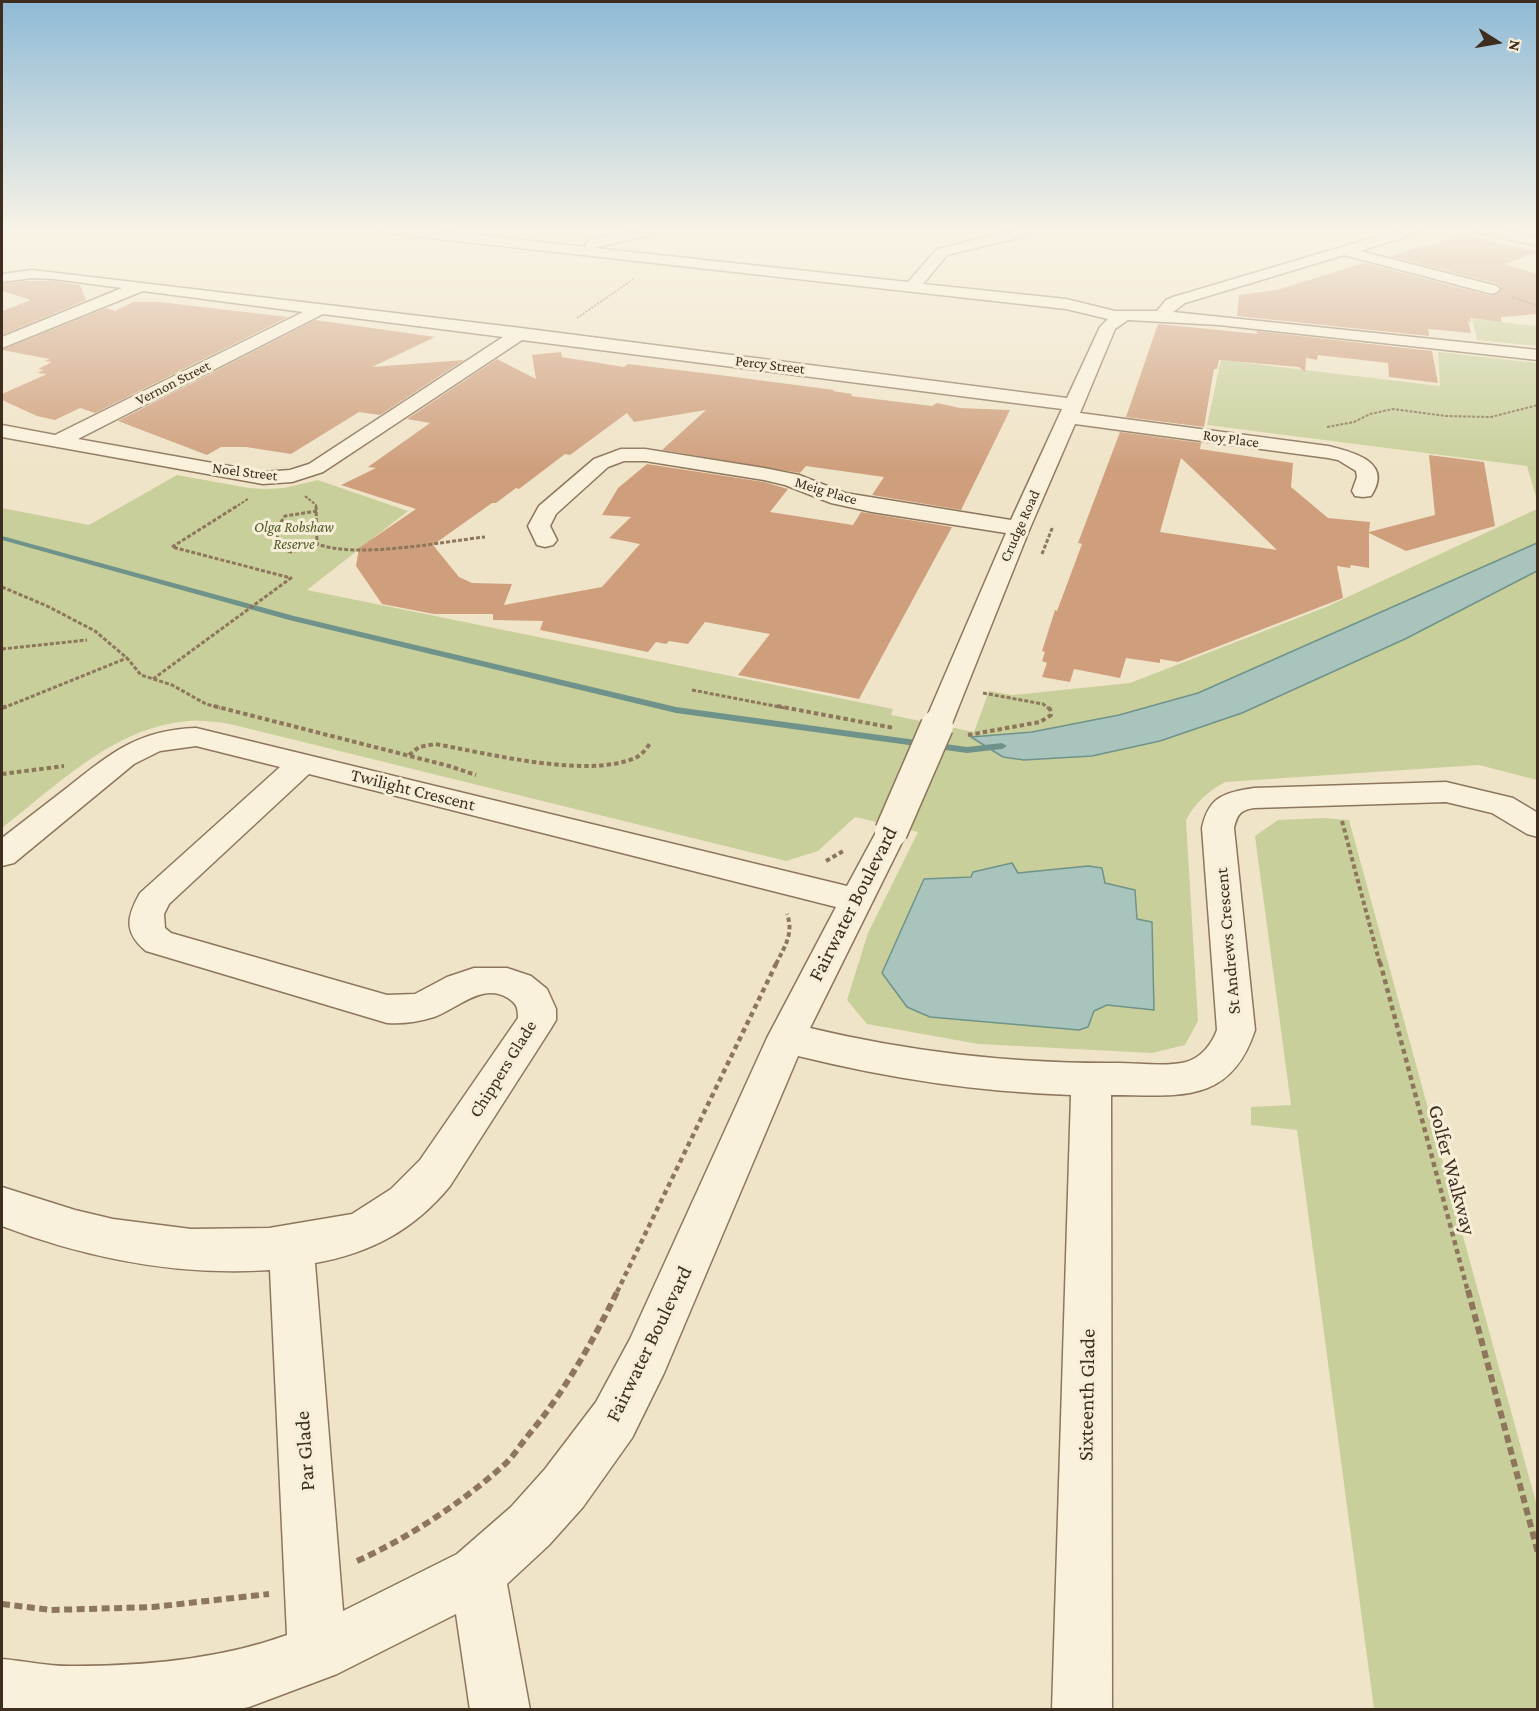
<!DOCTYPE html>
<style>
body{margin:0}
#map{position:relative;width:1539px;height:1711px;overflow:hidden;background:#f0e4c8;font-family:"Crimson Pro",serif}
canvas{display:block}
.frame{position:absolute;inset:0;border:3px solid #3d2e20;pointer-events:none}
.north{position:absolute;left:1467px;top:12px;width:60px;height:60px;-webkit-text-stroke:4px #f7eed8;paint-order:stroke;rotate:101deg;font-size:16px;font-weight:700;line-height:24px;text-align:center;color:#3d2e20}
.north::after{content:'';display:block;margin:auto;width:21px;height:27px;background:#3d2e20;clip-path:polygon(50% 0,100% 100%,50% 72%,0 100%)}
</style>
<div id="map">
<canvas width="1539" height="1711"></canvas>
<div class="frame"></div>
<div class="north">N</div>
</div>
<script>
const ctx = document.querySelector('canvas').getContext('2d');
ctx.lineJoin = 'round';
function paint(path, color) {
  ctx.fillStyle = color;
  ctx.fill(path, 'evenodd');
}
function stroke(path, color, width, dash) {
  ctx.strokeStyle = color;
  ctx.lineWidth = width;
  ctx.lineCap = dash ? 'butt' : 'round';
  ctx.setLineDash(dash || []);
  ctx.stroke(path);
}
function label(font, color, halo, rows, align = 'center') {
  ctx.font = font + ' "Crimson Pro",serif';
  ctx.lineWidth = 6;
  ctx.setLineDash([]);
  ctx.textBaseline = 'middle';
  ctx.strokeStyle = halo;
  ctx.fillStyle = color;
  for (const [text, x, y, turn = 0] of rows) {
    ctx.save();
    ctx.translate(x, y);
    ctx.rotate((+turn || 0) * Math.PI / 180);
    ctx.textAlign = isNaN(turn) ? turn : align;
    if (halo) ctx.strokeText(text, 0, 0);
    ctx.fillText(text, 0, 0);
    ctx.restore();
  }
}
paint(new Path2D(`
 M1472,319L1537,326V346L1477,340Z
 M1438,352L1537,363V500L1527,466L1207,425L1221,360L1440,386Z
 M177,475L249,488L266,489L284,488L318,480L408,511L307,590L893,709L891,715L974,732L989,691L1013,695L1130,683L1326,607L1537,509V780L1479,765L1225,782C1207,792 1196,802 1186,820L1198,1021L1185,1045L1152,1053L978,1044L867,1024L847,1000L868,933L918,832L855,817L818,851L786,861L230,724C217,722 203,720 189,721C114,727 59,784 2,828V508L89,525Z
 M1323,818L1349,820L1537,1506V1709H1374L1297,1130L1251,1125V1107L1291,1105L1255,836L1278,820Z`), '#c9cf9b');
const water = new Path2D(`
 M1537,543V571L1405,639L1242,713L1160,741L1092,756L1024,760L1003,757L971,737L1032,732L1119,715L1198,693Z
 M1012,863L1018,873L1088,866L1102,868L1105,883L1135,890L1137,919L1152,922L1154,1010L1107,1005L1094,1011L1088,1027L1079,1030L930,1017L907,1007L882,973L924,879L971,877L973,872Z`);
paint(water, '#a9c4bc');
stroke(water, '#6f938a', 1.5);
paint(new Path2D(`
 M2,536L294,616L676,707L967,747L1002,743L1007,746L1002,749L967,753L676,713L289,620L2,540Z`), '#6f938a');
paint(new Path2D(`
 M1465,235L1537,252L1504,264L1538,274V314L1501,317V322L1470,318L1471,322L1468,321L1471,333L1428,329L1429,336L1237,316L1239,295L1277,290L1364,263L1491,296L1498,294L1502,289L1498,284L1389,256Z
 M24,281H55L80,285L86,300L2,335V311L31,300L2,291V284Z
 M133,302H159L288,317L95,413L80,408L55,420L37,416L2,400V394L47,374L37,373L44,370L38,369L52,362L45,361L50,359L2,350L106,308L115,311Z
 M315,320L435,337L372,367L464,360L380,415L359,412L291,454L246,447H221L207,455L118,421Z
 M1158,324L1258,334L1256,331L1432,351L1438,383L1389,377L1388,363L1318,355L1317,360L1306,358L1305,372L1299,367L1219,360L1217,369H1214L1204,427L1126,417Z
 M561,352L562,357L624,367L628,364L720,375L834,390L833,391L852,394L851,396L932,406L937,403L960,408L1010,410L961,510L872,495L884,477L806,466L800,473L662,450L706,410L634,422L627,413L570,455L565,454L519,489L516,488L496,503H492L433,545L459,577L472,583L512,584L504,605L602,587L640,544L609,538L631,517L602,515L618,488L647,464L764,482L788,489L770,512L853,525L861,512L952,527L859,699L738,675L770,634L705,622L688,644L669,641L666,644L656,642L648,652L540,630L543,621L493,620V614H434L382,604L356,566L359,548L416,509L341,485L376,468L368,467L430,423L407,419L497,359L536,379L532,355Z
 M1120,432L1201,443L1200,449L1293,463L1291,487L1328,518L1370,522L1369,532L1435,515L1429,455L1484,462L1495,526L1406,551L1369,533V568L1351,565L1350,568L1337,566L1343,598L1178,662L1160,659V663L1126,658L1120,678L1074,669L1070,682L1042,677L1047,663L1042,661L1045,652L1042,651L1055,610L1057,611L1082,544L1078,543ZM1181,458L1196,472L1277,550L1160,532Z`), '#cf9f7d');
const minor = new Path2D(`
 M378,229H425L587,247L585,244C596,233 648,229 665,229L663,232L594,248L908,282L937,249L1019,229H1044L1042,232L947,255L923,284L1066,299L1115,311H1157L1166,300L1173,297L1402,229H1424L1422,232L1360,251L1497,286L1500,289L1497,292L1492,294L1344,255L1185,303L1173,312L1538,350V360L1219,325L1128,320L1115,329L1080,413L1328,446C1353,452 1394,462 1371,496L1363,497L1355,496L1352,491L1357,477L1356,471L1338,460L1328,458L1075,424L1030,528L951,726L947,732L937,735L927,732L923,726L1006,533L872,512L831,503L785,485L764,480L645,461H624L608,467L556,514L550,526L557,540L553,545L545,547L537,545L528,526L539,506L594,459L621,449H645L764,468L799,475L845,493L1011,520L1062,409L522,340L323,472L292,482L263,484L2,437V425L55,435L303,312L143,291L2,348V337L122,288L54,279L32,278L2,282V274L32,270L521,328L1067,398L1100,327L1108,319L1066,309L385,233ZM323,314L503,337L309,464L290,470L263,472L78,439Z
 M1474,229H1500L1538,238V246L1476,232Z
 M196,728L847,886L880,825L891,821L902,825L907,832L810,1028C911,1052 1014,1064 1118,1063C1140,1063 1165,1067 1186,1062C1201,1058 1212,1044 1217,1030L1202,828C1209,796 1224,793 1254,788L1446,782L1513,798L1538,813V837L1527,834L1492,813L1446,802L1254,808C1240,810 1237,815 1234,828L1255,1030C1230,1106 1177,1095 1111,1095L1112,1710H1052L1071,1095C978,1092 887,1078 798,1056L664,1373L632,1438L583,1507L549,1545L507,1584L530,1710H470L456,1614L337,1674L249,1707L234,1710H2V1659C26,1661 51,1667 75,1666C145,1666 221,1659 287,1635L270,1270C176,1276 89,1259 2,1226V1187L75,1210L113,1219L191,1229L269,1228L352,1214L391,1189L420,1160L518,1018C518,1008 517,1004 508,998C482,982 457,1009 434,1017C418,1022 404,1024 387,1023L146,951C123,932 127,916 140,893L280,767L196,746L160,751L134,764L14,863L2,866V838C24,821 46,804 68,787C111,753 138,730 196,728ZM309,774L836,907L767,1038L630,1339L596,1402L545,1469L511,1507L457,1554L343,1611L315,1263C371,1253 414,1230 450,1186L550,1030L556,1020V1009L547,989L531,976L507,968H474L447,977L415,994L387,995L171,933L165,928L164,914L169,904Z`);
stroke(minor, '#8d765c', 3);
stroke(new Path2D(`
 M1512,297L1538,306
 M577,318L635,278`), '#8d765c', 1.5, [2, 1.5]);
stroke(new Path2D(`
 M1327,427L1354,422L1370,414L1393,409L1446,416L1491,417L1538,405
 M305,496L316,505V508
 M234,508L248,499`), '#8d765c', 2, [3, 1.5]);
stroke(new Path2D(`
 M316,506L317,544C359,559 439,542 485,537
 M317,511L285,516L279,525L276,547L291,552L317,544
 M1042,554L1053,526
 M2,587L47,606L95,631L127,658L141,675L172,685L206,704L220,708
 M2,649L87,640
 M153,679L291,578L172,547L237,506
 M692,690L785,708
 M983,693L1043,704L1048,708
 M3,708L127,658`), '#8d765c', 3, [4, 2]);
stroke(new Path2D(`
 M214,706L449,766L476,775
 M777,706L894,728
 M2,708L7,706
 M968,735L1040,722L1051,715L1050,709L1046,706
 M409,755L419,747L435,744C487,753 586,779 635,758C642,755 647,748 651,742
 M2,774L64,766
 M1342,821L1380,964
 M826,861L845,850
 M776,964C785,946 794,933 787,914`), '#8d765c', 4, [4.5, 3]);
stroke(new Path2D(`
 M1380,962L1468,1292
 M617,1292L777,962`), '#8d765c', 4.5, [5, 4]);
stroke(new Path2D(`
 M1468,1290L1538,1553
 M357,1561C408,1538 460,1504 503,1466C512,1458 519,1447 526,1438C564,1393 592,1343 618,1290
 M2,1604L51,1610L153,1607L269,1594`), '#8d765c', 6, [8, 4.5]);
paint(minor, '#faf1dc');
const minorBridge = new Path2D(`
 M891,832L937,726`);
stroke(minorBridge, '#8d765c', 35, []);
stroke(minorBridge, '#faf1dc', 32);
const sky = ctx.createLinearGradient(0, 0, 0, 469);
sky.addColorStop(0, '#8fbad6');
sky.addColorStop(0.49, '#f8f3e6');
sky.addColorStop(1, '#f8f3e600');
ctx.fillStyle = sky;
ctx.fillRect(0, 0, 1539, 469);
label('15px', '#3d2e20', '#f7eed8', [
 ["Percy Street",770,365,7],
 ["Vernon Street",173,383,-27],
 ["Roy Place",1231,439,8],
 ["Noel Street",245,472,7],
 ["Meig Place",826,491,17],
 ["Crudge Road",1020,526,-66]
]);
label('italic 15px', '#4d5a26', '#f7eed8', [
 ["Olga Robshaw",294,527],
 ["Reserve",294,544]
]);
label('18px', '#3d2e20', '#f7eed8', [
 ["Twilight Crescent",413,790,14],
 ["St Andrews Crescent",1228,941,-95],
 ["Chippers Glade",503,1069,-58]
]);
label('21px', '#3d2e20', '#f7eed8', [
 ["Fairwater Boulevard",853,904,-63],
 ["Golfer Walkway",1452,1170,75],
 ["Fairwater Boulevard",649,1344,-64],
 ["Sixteenth Glade",1087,1395,-89],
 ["Par Glade",305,1451,-94]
]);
</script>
